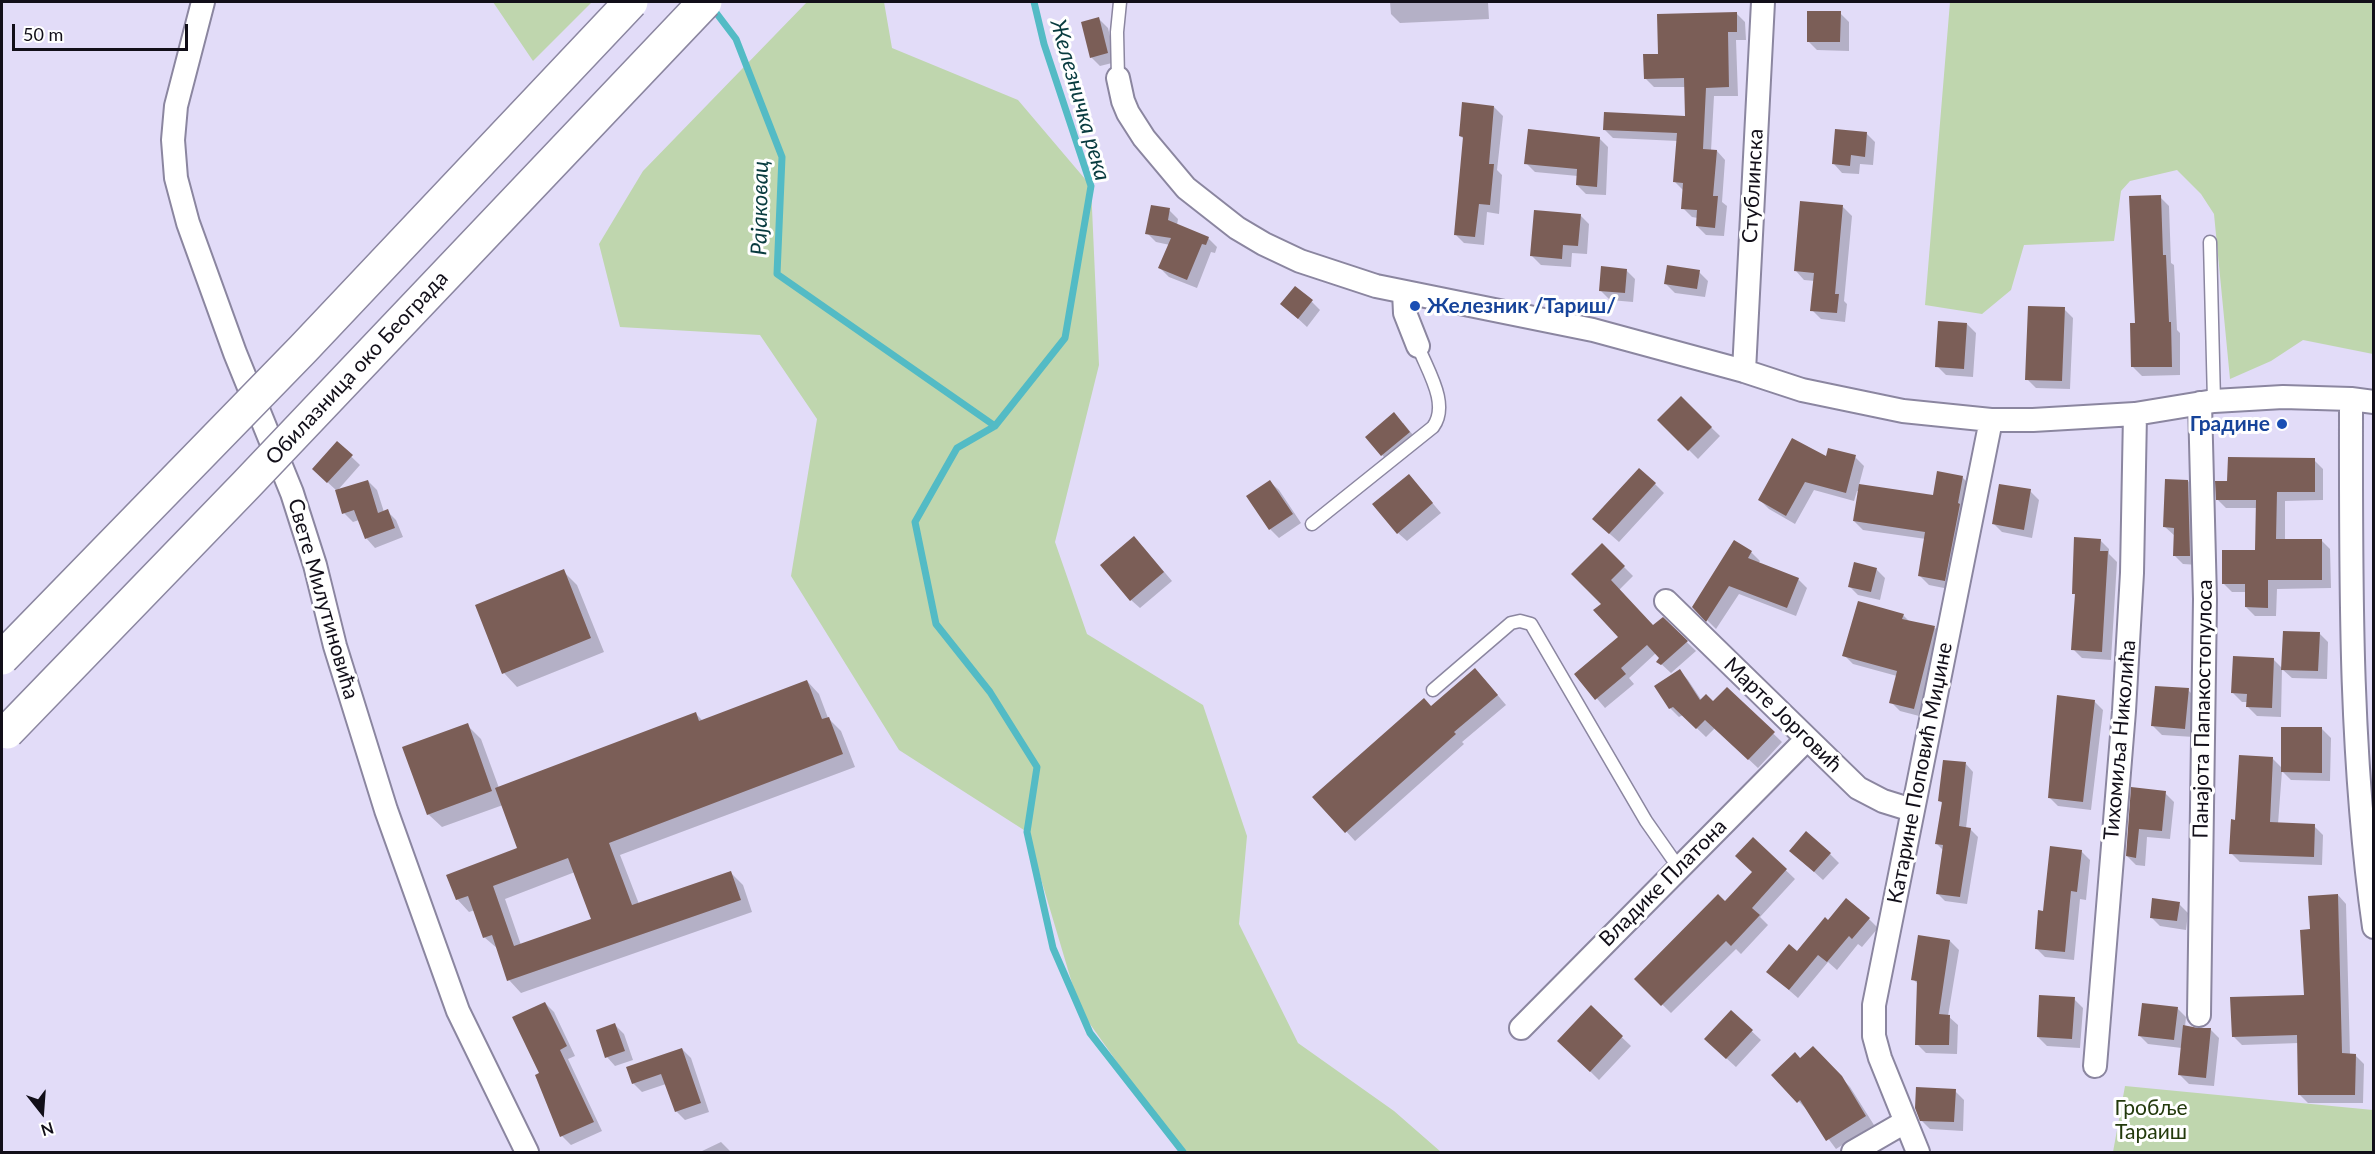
<!DOCTYPE html>
<meta charset="utf-8">
<style>
body{margin:0}
#map{position:relative;width:2375px;height:1154px;overflow:hidden;background:#e2dcf8;font-family:Lato,sans-serif}
canvas{display:block}
.frame{position:absolute;inset:0;border:3px solid #120f19;pointer-events:none}
.north{position:absolute;left:12px;top:1082px;width:60px;height:60px;-webkit-text-stroke:4px #fff;paint-order:stroke;rotate:163deg;font-size:16px;font-weight:700;line-height:24px;text-align:center;color:#120f19}
.north::after{content:'';display:block;margin:auto;width:21px;height:27px;background:#120f19;clip-path:polygon(50% 0,100% 100%,50% 72%,0 100%)}
.scale{position:absolute;left:12px;top:24px;width:176px;height:27px;box-sizing:border-box;border:3px solid #120f19;border-top:0;padding-left:8px;font-size:18px;line-height:21px;white-space:nowrap;color:#120f19;-webkit-text-stroke:4px #fff;paint-order:stroke}
</style>
<div id="map">
<canvas width="2375" height="1154"></canvas>
<div class="frame"></div>
<div class="north">N</div>
<div class="scale">50 m</div>
</div>
<script>
const ctx = document.querySelector('canvas').getContext('2d');
ctx.lineJoin = 'round';
function paint(path, color) {
  ctx.fillStyle = color;
  ctx.fill(path, 'evenodd');
}
function stroke(path, color, width, dash) {
  ctx.strokeStyle = color;
  ctx.lineWidth = width;
  ctx.lineCap = dash ? 'butt' : 'round';
  ctx.setLineDash(dash || []);
  ctx.stroke(path);
}
function label(font, color, halo, rows, align = 'center') {
  ctx.font = font + ' Lato,sans-serif';
  ctx.lineWidth = 6;
  ctx.setLineDash([]);
  ctx.textBaseline = 'middle';
  ctx.strokeStyle = halo;
  ctx.fillStyle = color;
  for (const [text, x, y, turn = 0] of rows) {
    ctx.save();
    ctx.translate(x, y);
    ctx.rotate((+turn || 0) * Math.PI / 180);
    ctx.textAlign = isNaN(turn) ? turn : align;
    if (halo) ctx.strokeText(text, 0, 0);
    ctx.fillText(text, 0, 0);
    ctx.restore();
  }
}
paint(new Path2D(`
 M493,2H592L533,61Z
 M807,2H884L892,48L1018,100L1091,186L1099,365L1055,542L1087,634L1203,705L1247,836L1239,924L1298,1043L1394,1111L1441,1152H1181L1080,1010L1027,832L899,750L791,576L817,419L760,335L620,327L599,244L643,171Z
 M1950,2H2373V354L2303,340L2271,361L2230,379L2214,214L2201,194L2177,170L2130,181L2121,191L2114,241L2024,245L2011,290L1982,314L1925,305Z
 M2125,1086L2373,1110V1152H2113Z`), '#bfd6ae');
paint(new Path2D(`
 M1390,2H1488L1489,19L1400,23L1391,14Z
 M1736,13L1745,22L1746,40H1736L1738,96H1714L1711,151H1717L1725,160L1722,202L1727,206L1724,236L1706,235L1697,226L1698,218L1692,217L1683,208L1684,191L1675,182L1678,141L1613,138L1604,129L1686,117V87H1654L1645,78L1659,56Z
 M1840,13L1849,22V51L1817,50L1808,41Z
 M1099,19L1108,28L1116,62L1100,66L1091,57Z
 M1494,107L1503,116L1497,170L1502,175L1499,214L1487,212L1484,245L1464,243L1455,234L1464,139L1460,136Z
 M1866,133L1875,142L1873,165L1860,164L1859,174L1842,173L1834,164Z
 M1599,138L1608,147L1606,195L1586,194L1577,185L1578,176L1535,172L1526,163Z
 M2160,197L2169,206L2171,263L2174,265L2177,330L2180,333V375L2142,376L2133,367L2137,324Z
 M1843,207L1852,216L1844,301L1847,304L1845,322L1821,319L1812,310L1815,281L1804,280L1796,271Z
 M1169,210L1178,219L1177,225L1208,238L1217,247L1215,253L1211,252L1197,288L1169,277L1160,268L1170,245L1156,242L1147,233Z
 M1580,215L1589,224L1587,254L1572,253L1571,267L1541,265L1532,256Z
 M1626,270L1635,279L1633,302L1610,300L1601,291Z
 M1699,272L1708,281L1705,297L1675,293L1666,284Z
 M1312,302L1320,310L1307,327L1282,304Z
 M2064,309L2073,318L2070,389L2036,388L2027,379Z
 M1967,324L1976,333L1973,377L1946,375L1937,366Z
 M1681,398L1720,436L1698,459L1659,420Z
 M1403,423L1418,441L1391,464L1382,455Z
 M337,443L360,465L337,491L323,478Z
 M1855,457L1864,466L1859,485L1934,497L1962,477L1971,486L1954,590L1929,585L1920,576L1926,539L1863,530L1854,521L1859,491H1857L1854,501L1814,490L1795,524L1769,509L1760,500L1827,458Z
 M2314,460L2323,469V500L2285,501V541L2321,540L2330,549L2331,588L2277,589L2276,616H2255L2246,607V592H2232L2223,583L2257,552V508H2226L2217,499L2229,483Z
 M368,481L377,490L384,512L387,511L396,520L403,537L375,548L367,539L359,520L353,522L344,513Z
 M2188,481L2197,490L2199,565L2183,564L2174,555L2175,536L2165,527Z
 M1270,482L1279,490L1301,523L1279,538L1270,529Z
 M1655,484L1664,493L1619,542L1603,528Z
 M1417,485L1441,513L1407,541L1398,533Z
 M2030,491L2039,500L2032,538L2002,532L1993,523Z
 M2100,540L2109,549V554L2117,562L2111,660L2082,658L2073,649L2077,596L2073,593Z
 M1602,545L1633,576L1619,590L1653,627L1663,619L1696,651L1671,673L1658,661L1660,658L1656,653L1629,678L1634,684L1605,708L1576,674L1620,637L1603,604Z
 M1143,547L1172,581L1140,608L1131,600Z
 M1751,552L1760,561L1758,564L1798,579L1807,588L1796,616L1739,594L1716,629L1694,607Z
 M1876,569L1885,578L1880,600L1858,595L1849,586Z
 M563,571L577,585L604,652L517,687L504,673Z
 M1903,615L1910,622L1935,628L1944,637L1923,717L1900,711L1891,702L1897,676L1853,664L1844,655Z
 M2319,633L2328,642L2327,679L2292,678L2282,669L2281,717L2257,716L2248,707V702H2242L2233,693L2273,659L2283,669Z
 M1680,671L1688,680L1702,701L1713,703L1727,689L1782,742L1758,768L1715,728L1706,737L1683,715L1679,717L1670,708Z
 M1484,679L1506,705L1462,742L1464,744L1355,841L1315,797Z
 M807,681L819,694L828,718L841,731L855,767L620,855L639,904L730,872L743,885L752,912L521,993L509,980L498,949L484,937L475,910L469,912L457,899L519,849L503,805L442,827L428,814L467,725L481,739L499,788L696,714L703,721ZM575,872L593,920L521,945L505,899Z
 M2188,690L2197,699L2194,737L2162,735L2153,726Z
 M2094,701L2103,710L2091,810L2058,806L2049,797Z
 M2322,729L2331,738L2330,781L2291,780L2282,771L2278,824L2314,826L2323,835L2322,865L2240,862L2231,853L2236,821L2273,759L2282,768Z
 M1966,764L1973,772L1966,828L1970,829L1978,837L1967,904L1945,901L1937,893L1943,850L1937,844L1943,804L1939,800Z
 M2133,789L2165,793L2174,802L2170,839L2147,837L2145,866L2136,865L2127,856Z
 M1753,839L1795,879L1760,917L1768,925L1741,954L1736,949L1671,1013L1636,979L1725,903L1754,872Z
 M2081,851L2090,860L2086,900L2080,899L2074,960L2045,957L2036,948L2044,913Z
 M1830,854L1839,863L1823,880L1800,859Z
 M2338,895L2346,904L2350,1055H2355L2364,1064L2363,1103H2308L2299,1094V1043L2242,1045L2233,1036L2305,996L2312,930Z
 M2179,904L2188,913L2186,930L2160,926L2151,917Z
 M1869,919L1878,928L1862,947L1858,944L1837,970L1828,962L1798,998L1768,972L1797,953L1829,922Z
 M1950,941L1959,950L1948,1016L1958,1025L1957,1054L1926,1053L1917,1044L1919,985L1913,979Z
 M2074,999L2083,1008L2080,1048L2047,1046L2038,1037Z
 M545,1003L554,1012L575,1056L568,1059L602,1131L571,1145L562,1136L541,1073Z
 M1591,1008L1631,1046L1599,1080L1559,1041Z
 M2177,1008L2186,1017L2185,1027L2210,1029L2219,1038L2214,1086L2189,1084L2180,1075L2182,1048L2148,1044L2139,1035Z
 M1731,1012L1761,1040L1736,1067L1715,1048Z
 M615,1025L624,1034L633,1060L615,1066L607,1057Z
 M1813,1048L1850,1087L1874,1125L1836,1149L1807,1110L1773,1075L1800,1060Z
 M682,1049L691,1058L709,1112L685,1120L676,1111L666,1084L642,1092L633,1083Z
 M1955,1091L1964,1100L1963,1131L1930,1129L1921,1120Z
 M721,1142L731,1152H700Z`), '#0003');
stroke(new Path2D(`
 M1034,2L1044,44L1091,186L1065,338L995,426L957,448L915,522L936,624L990,692L1037,767L1027,832L1053,948L1090,1033L1183,1152
 M711,6L736,39L782,157L777,274L995,426`), '#53bbc5', 7);
paint(new Path2D(`
 M1807,11H1841L1840,42H1807Z
 M1737,12V32H1728L1729,87L1706,88L1703,149L1717,150L1713,196H1718L1715,228L1696,226L1697,210L1681,209L1683,183L1673,182L1677,133L1603,130L1604,112L1685,116L1684,78L1644,79L1643,54H1658L1657,14Z
 M1099,17L1108,53L1090,58L1081,22Z
 M1462,102L1494,106L1489,164H1494L1490,205L1479,204L1475,237L1454,235L1463,137L1459,136Z
 M1528,129L1600,137L1597,187L1576,185L1577,169L1524,164Z
 M1835,129L1867,132L1865,157L1851,155L1850,166L1832,164Z
 M2161,195L2163,255H2166L2169,322H2171L2172,367H2131L2130,323H2135L2129,196Z
 M1800,201L1843,205L1835,294H1839L1837,313L1810,311L1814,273L1794,271Z
 M1151,205L1170,208L1168,220L1209,237L1206,245L1202,244L1187,280L1158,268L1171,238L1145,234Z
 M1534,210L1581,214L1578,246L1563,245L1562,259L1530,256Z
 M1667,265L1700,270L1697,289L1664,284Z
 M1601,266L1627,269L1625,293L1599,291Z
 M1295,286L1313,300L1298,319L1280,304Z
 M2028,306L2065,307L2062,381L2025,380Z
 M1938,321L1967,323L1964,369L1935,367Z
 M1681,396L1712,427L1688,451L1657,420Z
 M1394,412L1410,432L1381,456L1365,437Z
 M1792,438L1826,456L1828,448L1856,455L1846,493L1805,482L1786,516L1758,500Z
 M337,441L353,455L327,483L312,469Z
 M2228,457L2315,458V492H2277L2276,539H2322V580H2268V608L2245,607V584H2222V550H2255L2256,500H2216L2215,481H2227Z
 M1639,468L1656,483L1609,534L1592,519Z
 M1937,471L1963,476L1958,503L1960,504L1945,581L1918,576L1925,532L1853,521L1859,484L1933,495Z
 M1409,474L1433,503L1397,534L1372,504Z
 M2165,479L2188,480L2190,556H2173L2174,528L2163,527Z
 M368,480L378,513L388,509L395,528L365,539L354,510L342,514L335,490Z
 M1270,480L1293,514L1269,530L1246,496Z
 M1999,484L2031,489L2024,530L1992,524Z
 M1134,536L1164,572L1130,601L1100,565Z
 M2074,537L2101,539L2100,551H2108L2102,652L2071,650L2075,594H2072Z
 M1734,540L1752,551L1748,558L1799,578L1787,608L1729,586L1706,622L1692,607Z
 M1602,543L1625,566L1611,580L1653,625L1663,617L1688,641L1661,665L1656,662L1659,658L1647,645L1621,668L1626,674L1595,700L1574,674L1618,637L1593,610L1601,604L1571,574Z
 M1854,562L1877,568L1871,592L1848,587Z
 M564,569L591,638L502,674L475,605Z
 M1858,601L1904,614L1902,619L1935,626L1914,709L1889,703L1897,671L1842,656Z
 M2283,631L2320,632L2318,671L2281,670Z
 M2233,656L2274,658L2272,708L2246,707L2247,694L2231,693Z
 M1475,668L1498,695L1454,732L1456,734L1345,833L1312,797L1424,698L1431,706Z
 M1680,669L1700,700L1706,694L1713,701L1727,687L1775,732L1748,760L1705,720L1696,729L1673,707L1669,709L1654,686Z
 M807,680L822,719L829,717L843,754L609,843L632,905L731,871L741,900L507,981L492,935L483,938L468,896L456,900L446,875L517,848L495,788L696,712L699,721ZM568,858L591,919L514,946L493,886Z
 M2155,686L2189,688L2185,729L2151,726Z
 M2057,695L2095,700L2083,802L2048,798Z
 M468,723L492,791L427,815L402,747Z
 M2281,727H2322V773L2281,772Z
 M2239,755L2273,757L2270,822L2315,824L2314,857L2229,854L2231,819L2235,820Z
 M1943,760L1966,762L1959,826L1971,828L1960,897L1936,894L1943,845L1935,844L1942,802L1938,801Z
 M2131,787L2166,791L2162,831L2139,829L2136,858L2126,856Z
 M1806,831L1831,853L1814,872L1789,851Z
 M1753,837L1787,869L1752,908L1760,915L1731,946L1726,941L1661,1006L1634,979L1718,894L1725,901L1752,872L1735,856Z
 M2050,846L2082,850L2077,892L2071,891L2065,952L2035,949L2038,910L2043,911Z
 M2338,894L2342,1053L2356,1054L2355,1095H2298L2297,1035L2232,1037L2230,997L2304,995L2300,930L2310,929L2308,896Z
 M1846,898L1870,918L1852,939L1849,936L1827,962L1818,955L1789,990L1766,972L1789,944L1797,951L1825,917L1828,920Z
 M2152,898L2180,902L2177,921L2150,918Z
 M1918,935L1950,940L1939,1014L1950,1015L1949,1045H1915L1917,981L1911,980Z
 M2039,995L2075,997L2072,1039L2037,1037Z
 M545,1002L567,1046L560,1050L594,1122L560,1137L535,1075L539,1073L512,1017Z
 M2142,1003L2178,1007L2174,1040L2138,1036Z
 M1591,1005L1623,1036L1590,1072L1557,1041Z
 M1731,1010L1753,1030L1726,1059L1704,1039Z
 M615,1023L625,1051L605,1058L596,1030Z
 M2183,1025L2198,1028H2211L2206,1078L2178,1075Z
 M1813,1046L1842,1076L1866,1116L1826,1141L1800,1100L1797,1103L1771,1075L1795,1052L1800,1058Z
 M682,1048L701,1103L675,1112L661,1074L632,1084L626,1067Z
 M1916,1087L1956,1089L1954,1122L1920,1121L1915,1108Z`), '#7b5e57');
const lane = new Path2D(`
 M1118,78L1117,32L1120,2
 M2210,242L2214,401
 M1312,524L1433,427C1450,404 1427,370 1418,346
 M1433,690L1511,623L1520,621L1531,624L1646,821L1679,868`);
const street = new Path2D(`
 M203,2L176,106L173,140L176,178L188,223L235,353L292,493L315,565L335,646L386,810L458,1011L527,1152
 M1118,78L1123,101L1128,113L1144,138L1186,188L1237,228L1264,244L1300,261L1376,286L1593,330L1744,371L1802,390L1903,411L1991,420H2033L2135,414L2214,401L2283,397L2351,399L2374,402
 M1404,292L1405,313L1418,346
 M1744,371L1763,2
 M2351,399C2351,575 2349,752 2374,927
 M1666,601L1858,788L1883,801L1912,810
 M2199,1015L2205,599L2200,403
 M1521,1028L1807,739
 M2095,1066L2124,711L2132,573L2135,414
 M1853,1152L1905,1122
 M1918,1152L1880,1058L1874,1036V1005L1991,420`);
stroke(lane, '#8b86a0', 15);
stroke(street, '#8b86a0', 26);
stroke(lane, '#fff', 12);
stroke(street, '#fff', 22);
const highwayBridge = new Path2D(`
 M2,658L303,349L631,2
 M7,732L246,485L705,2`);
stroke(highwayBridge, '#8b86a0', 36, []);
stroke(highwayBridge, '#fff', 33);
for (const [x, y, r, color] of [
 [1415,306,6,"#1a4fb4"],
 [2282,424,6,"#1a4fb4"]
]) {
  const dot = new Path2D();
  dot.arc(x, y, r, 0, 2 * Math.PI);
  ctx.fillStyle = color;
  ctx.fill(dot);
  stroke(dot, '#fff', 2);
}
label('21px', '#120f19', '#fff', [
 ["Стублинска",1753,186,-87],
 ["Обилазница око Београда",357,368,-47],
 ["Свете Милутиновића",323,599,74],
 ["Панајота Папакостопулоса",2203,709,-89],
 ["Марте Јорговић",1783,715,44],
 ["Тихомиља Николића",2120,740,-85],
 ["Катарине Поповић Миџине",1920,773,-79],
 ["Владике Платона",1663,883,-45]
]);
label('bold 21px', '#164399', '#fff', [
 ["Железник /Тариш/",1427,306],
 ["Градине",2270,424,"right"]
], 'left');
label('21px', '#233a0c', '#fff', [
 ["Гробље",2151,1108],
 ["Тараиш",2151,1132]
]);
label('italic 22px', '#083b3f', '#fff', [
 ["Железничка река",1080,100,74],
 ["Рајаковац",760,208,-89]
]);
</script>
